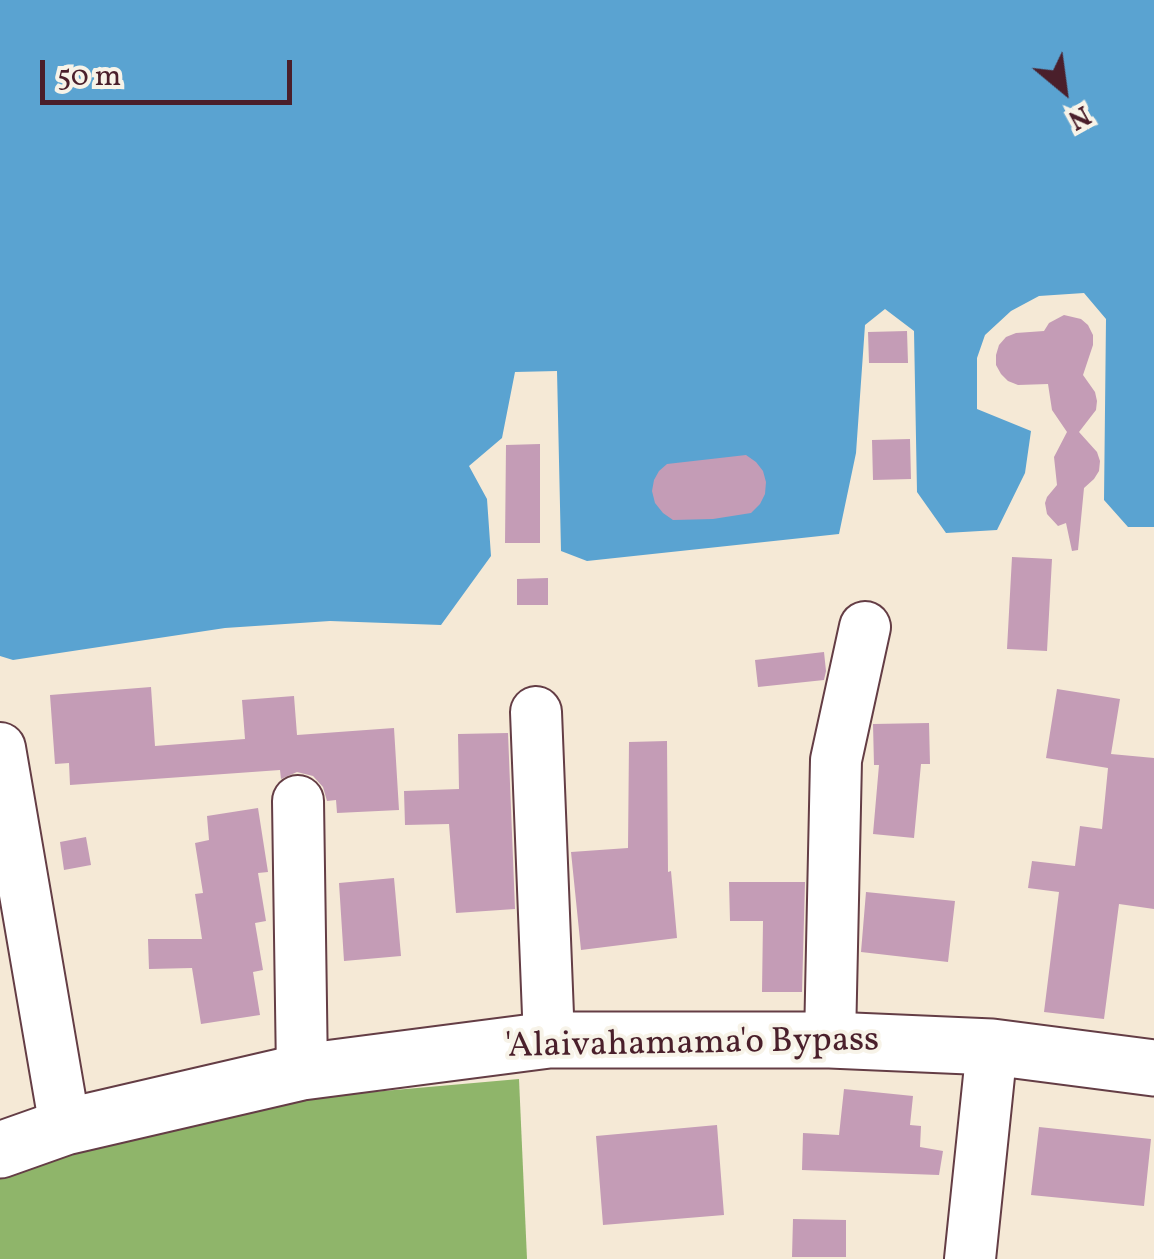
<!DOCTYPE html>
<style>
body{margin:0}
#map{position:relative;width:1154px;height:1259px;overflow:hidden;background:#f5e9d6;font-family:Vollkorn,serif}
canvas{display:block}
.north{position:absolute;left:1014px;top:40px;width:100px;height:100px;-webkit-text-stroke:8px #f7f3e8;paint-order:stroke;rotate:151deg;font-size:28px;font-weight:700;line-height:40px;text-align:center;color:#4a1f2b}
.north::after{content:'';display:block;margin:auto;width:35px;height:45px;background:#4a1f2b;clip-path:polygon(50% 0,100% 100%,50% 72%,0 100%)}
.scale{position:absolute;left:40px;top:60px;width:252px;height:45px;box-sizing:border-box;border:5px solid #4a1f2b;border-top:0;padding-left:12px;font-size:30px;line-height:35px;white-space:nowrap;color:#4a1f2b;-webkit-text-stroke:8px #f7f3e8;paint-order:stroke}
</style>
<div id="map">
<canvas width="1154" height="1259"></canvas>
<div class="north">N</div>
<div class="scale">50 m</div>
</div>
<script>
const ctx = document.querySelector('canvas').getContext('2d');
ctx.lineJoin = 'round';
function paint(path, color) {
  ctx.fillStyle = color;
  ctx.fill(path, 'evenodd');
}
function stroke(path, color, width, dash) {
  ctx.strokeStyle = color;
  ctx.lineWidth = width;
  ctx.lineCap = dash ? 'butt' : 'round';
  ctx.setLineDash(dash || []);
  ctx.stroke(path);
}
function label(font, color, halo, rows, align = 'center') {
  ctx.font = font + ' Vollkorn,serif';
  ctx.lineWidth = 8;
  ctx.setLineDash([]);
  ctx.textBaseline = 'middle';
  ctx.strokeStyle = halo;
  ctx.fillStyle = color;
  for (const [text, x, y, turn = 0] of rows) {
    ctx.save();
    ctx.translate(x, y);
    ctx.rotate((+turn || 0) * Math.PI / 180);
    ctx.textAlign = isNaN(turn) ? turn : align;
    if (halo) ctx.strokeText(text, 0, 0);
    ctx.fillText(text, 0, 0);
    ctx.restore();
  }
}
paint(new Path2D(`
 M519,1079L527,1259H0V1179L73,1153L304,1098Z`), '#8fb56a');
paint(new Path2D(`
 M0,0H1154V527H1128L1104,500L1106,319L1084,293L1039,296L1011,311L985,335L977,358V409L1031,431L1025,473L997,530L946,533L917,492L914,331L885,309L865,325L856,453L839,534L587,561L561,551L557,371L515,372L502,438L469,466L487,499L491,556L441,625L330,621L225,628L13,660L0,656Z`), '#5aa3d1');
paint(new Path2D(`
 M1064,315L1081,319L1088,325L1093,335V345L1083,375L1095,392L1097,401L1096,410L1079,432L1097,452L1100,461L1099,471L1094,479L1084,488L1078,550L1072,551L1066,523L1058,526L1047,514L1045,503L1047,497L1057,485L1054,457L1067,432L1052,410L1048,384L1018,385L1008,381L1001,374L996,365V355L999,345L1006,337L1016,333L1044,331L1049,323Z
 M907,331L908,363H869L868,332Z
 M910,439L911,479L873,480L872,440Z
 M540,444V543H505L506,445Z
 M746,455L756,462L763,471L766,482L765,494L760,504L751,513L713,519L673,520L663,513L655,503L652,491L654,480L659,471L667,464Z
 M1012,557L1052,559L1047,651L1007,649Z
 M548,578V605H517V579Z
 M824,652L826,671L824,680L758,687L755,660Z
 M151,687L155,746L245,739L242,700L294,696L297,735L394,728L399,810L337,813L336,800L327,801L323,787L313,776L297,772L281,779L280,770L70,785L69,763L55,764L50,695Z
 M1057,689L1120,699L1111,754L1154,758V909L1119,904L1104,1019L1044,1012L1059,892L1028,888L1032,861L1075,866L1080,826L1102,829L1108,768L1046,758Z
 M929,723L930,764H921L914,838L873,834L879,765H874L873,724Z
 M508,733L515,909L456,913L449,824L405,825L404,791L459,789L458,734Z
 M667,741L668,872L671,871L677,938L581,950L571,852L628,848L629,742Z
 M258,808L268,872L258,873L266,921L255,923L263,970L253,972L260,1015L201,1024L192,968L149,969L148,939H202L195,894L203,893L195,843L209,840L207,816Z
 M86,837L91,865L64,870L60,842Z
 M394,878L401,956L344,961L339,883Z
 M729,882H805L802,992H762L763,921H730Z
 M866,892L955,901L948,962L861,952Z
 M844,1089L913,1096L910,1125L921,1126L920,1147L943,1151L939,1175L802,1170L803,1133L839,1135Z
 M717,1125L724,1215L603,1225L596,1136Z
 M1039,1127L1151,1139L1144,1206L1031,1195Z
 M793,1219L846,1220V1257H792Z`), '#c49cb6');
const minor = new Path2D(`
 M536,712L549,1040
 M0,748L65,1127
 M298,801L302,1072
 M830,1040L836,760L865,627
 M970,1259L992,1047`);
const major = new Path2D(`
 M0,1150L65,1127L302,1072L549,1040H830L992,1047L1154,1068`);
stroke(minor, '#643d45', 54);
stroke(major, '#643d45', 59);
stroke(minor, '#fff', 50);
stroke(major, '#fff', 55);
label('35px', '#4a1f2b', '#f7f3e8', [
 ["'Alaivahamama'o Bypass",692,1046,-1]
]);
</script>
